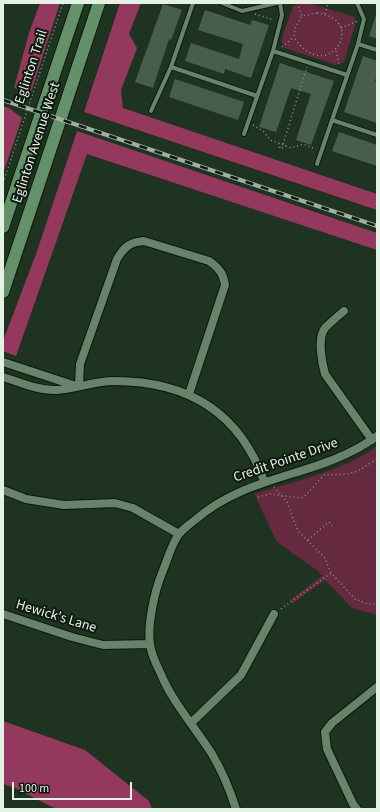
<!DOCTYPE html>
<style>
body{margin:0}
#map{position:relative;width:380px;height:812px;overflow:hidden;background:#1e3421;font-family:"Source Sans 3",sans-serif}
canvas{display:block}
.frame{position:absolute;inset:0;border:4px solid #e4f2e6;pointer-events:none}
.scale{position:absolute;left:12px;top:782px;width:120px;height:18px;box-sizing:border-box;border:2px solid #e4f2e6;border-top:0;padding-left:5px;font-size:12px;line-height:14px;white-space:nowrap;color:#e4f2e6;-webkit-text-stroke:3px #0f1910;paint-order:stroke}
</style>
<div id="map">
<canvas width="380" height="812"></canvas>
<div class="frame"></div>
<div class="scale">100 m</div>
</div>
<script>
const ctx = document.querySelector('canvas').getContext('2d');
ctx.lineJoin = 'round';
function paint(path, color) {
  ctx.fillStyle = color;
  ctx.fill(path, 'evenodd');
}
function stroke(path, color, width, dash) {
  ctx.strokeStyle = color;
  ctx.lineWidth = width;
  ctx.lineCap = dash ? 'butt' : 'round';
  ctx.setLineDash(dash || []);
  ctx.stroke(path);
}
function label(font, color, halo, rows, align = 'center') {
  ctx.font = font + ' "Source Sans 3",sans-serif';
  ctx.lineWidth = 4;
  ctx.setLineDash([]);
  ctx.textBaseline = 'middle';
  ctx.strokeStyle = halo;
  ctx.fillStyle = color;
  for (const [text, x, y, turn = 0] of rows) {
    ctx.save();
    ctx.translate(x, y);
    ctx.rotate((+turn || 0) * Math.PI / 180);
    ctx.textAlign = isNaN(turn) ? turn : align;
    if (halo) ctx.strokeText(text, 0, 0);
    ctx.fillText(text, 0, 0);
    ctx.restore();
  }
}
paint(new Path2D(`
 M301,3H308L353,16L356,22L344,62L335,65L285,48L281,41L293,6Z
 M377,446V615L352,608L325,580L293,603L290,600L322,576L318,571L277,542L254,494C291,482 347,470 377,446Z`), '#652940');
paint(new Path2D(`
 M40,3H60L31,92L14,88L29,33Z
 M120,3H141L129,34L137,48L121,90L123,108L377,194V210L84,112Z
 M3,106L9,108L22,118L3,174Z
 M77,131L377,233V250L87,154L16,356L3,351V341L36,254Z
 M3,721L85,750L149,801L152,809H56L13,787L3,784Z`), '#94385d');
paint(new Path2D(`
 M163,4L182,10L171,40L169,39L153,88L135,82Z
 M205,10L250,25L252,20L269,25L251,78L225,69L224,74L185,61L191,43L239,59L243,44L198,30Z
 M376,15H377V39L369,36Z
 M363,56L377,61V75L375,81H377V123L344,112Z
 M280,63L334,81L311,145L296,140L311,94L291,88L276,132L259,127Z
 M175,79L244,102L238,120L169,97Z
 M339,132L377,145V166L332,151Z`), '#475f4a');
const service = new Path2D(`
 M222,3L242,11L277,3
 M358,44L377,50
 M273,51L347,75
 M171,67L257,96
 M151,111L171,67L193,3
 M332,120L377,135
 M244,134L273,51L282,15L280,3
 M317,164L358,44L364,19L357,3`);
const minor = new Path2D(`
 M344,311C338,316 331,322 325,328C317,338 322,363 325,374L372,440
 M3,362L76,386
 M3,377C19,382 39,391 56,390C75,389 95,381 114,381C186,381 239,411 264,481
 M79,386L80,364L117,259C124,247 130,242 144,241L209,261C219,268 223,273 225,285L189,394
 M3,490L26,499L64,505L115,503L133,508L179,534
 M3,614L72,637L103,645L150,644
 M191,723L241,675L274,614
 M236,809C230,790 222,771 212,754C195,727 172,702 160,672C156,664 151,653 150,644C147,625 155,590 162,573C167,561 171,545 179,534C183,529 190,524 195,520C250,472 320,478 377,436
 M357,809L353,804L327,749L325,732L332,723L377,687`);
const primary = new Path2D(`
 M3,227L78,3
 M3,292L99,3`);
stroke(service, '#061b09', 6);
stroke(minor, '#061b09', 10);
stroke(primary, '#061b09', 14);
stroke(new Path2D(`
 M297,3L302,16
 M317,13C370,19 327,88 294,37L295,28L302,16Z
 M255,14L274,20
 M325,14L328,3
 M341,28L358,21
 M282,47L294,37
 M336,51L340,66
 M253,125L263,131L270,140L291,148L303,144L315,149
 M279,143L280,149L286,146
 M283,144L307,67
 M3,183L63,3
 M274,487L287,502L298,531L325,558L331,573L355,599L368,604H377
 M258,497L270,494L300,498L304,497L324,475L347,474L358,471L377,459
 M308,540L329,522L332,526
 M281,609L331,573`), '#87998a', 1.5, [1, 3]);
stroke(service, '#69826c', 4);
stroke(minor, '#69826c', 8);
stroke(primary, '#64906a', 12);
const rail = new Path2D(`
 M3,100L377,226`);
stroke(rail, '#9fb0a1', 4);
stroke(rail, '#0f1910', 2.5, [8]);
label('14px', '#e4f2e6', '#0f1910', [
 ["Eglinton Trail",32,67,-72],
 ["Eglinton Avenue West",37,143,-72],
 ["Credit Pointe Drive",286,461,-19],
 ["Hewick's Lane",56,617,17]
]);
</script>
